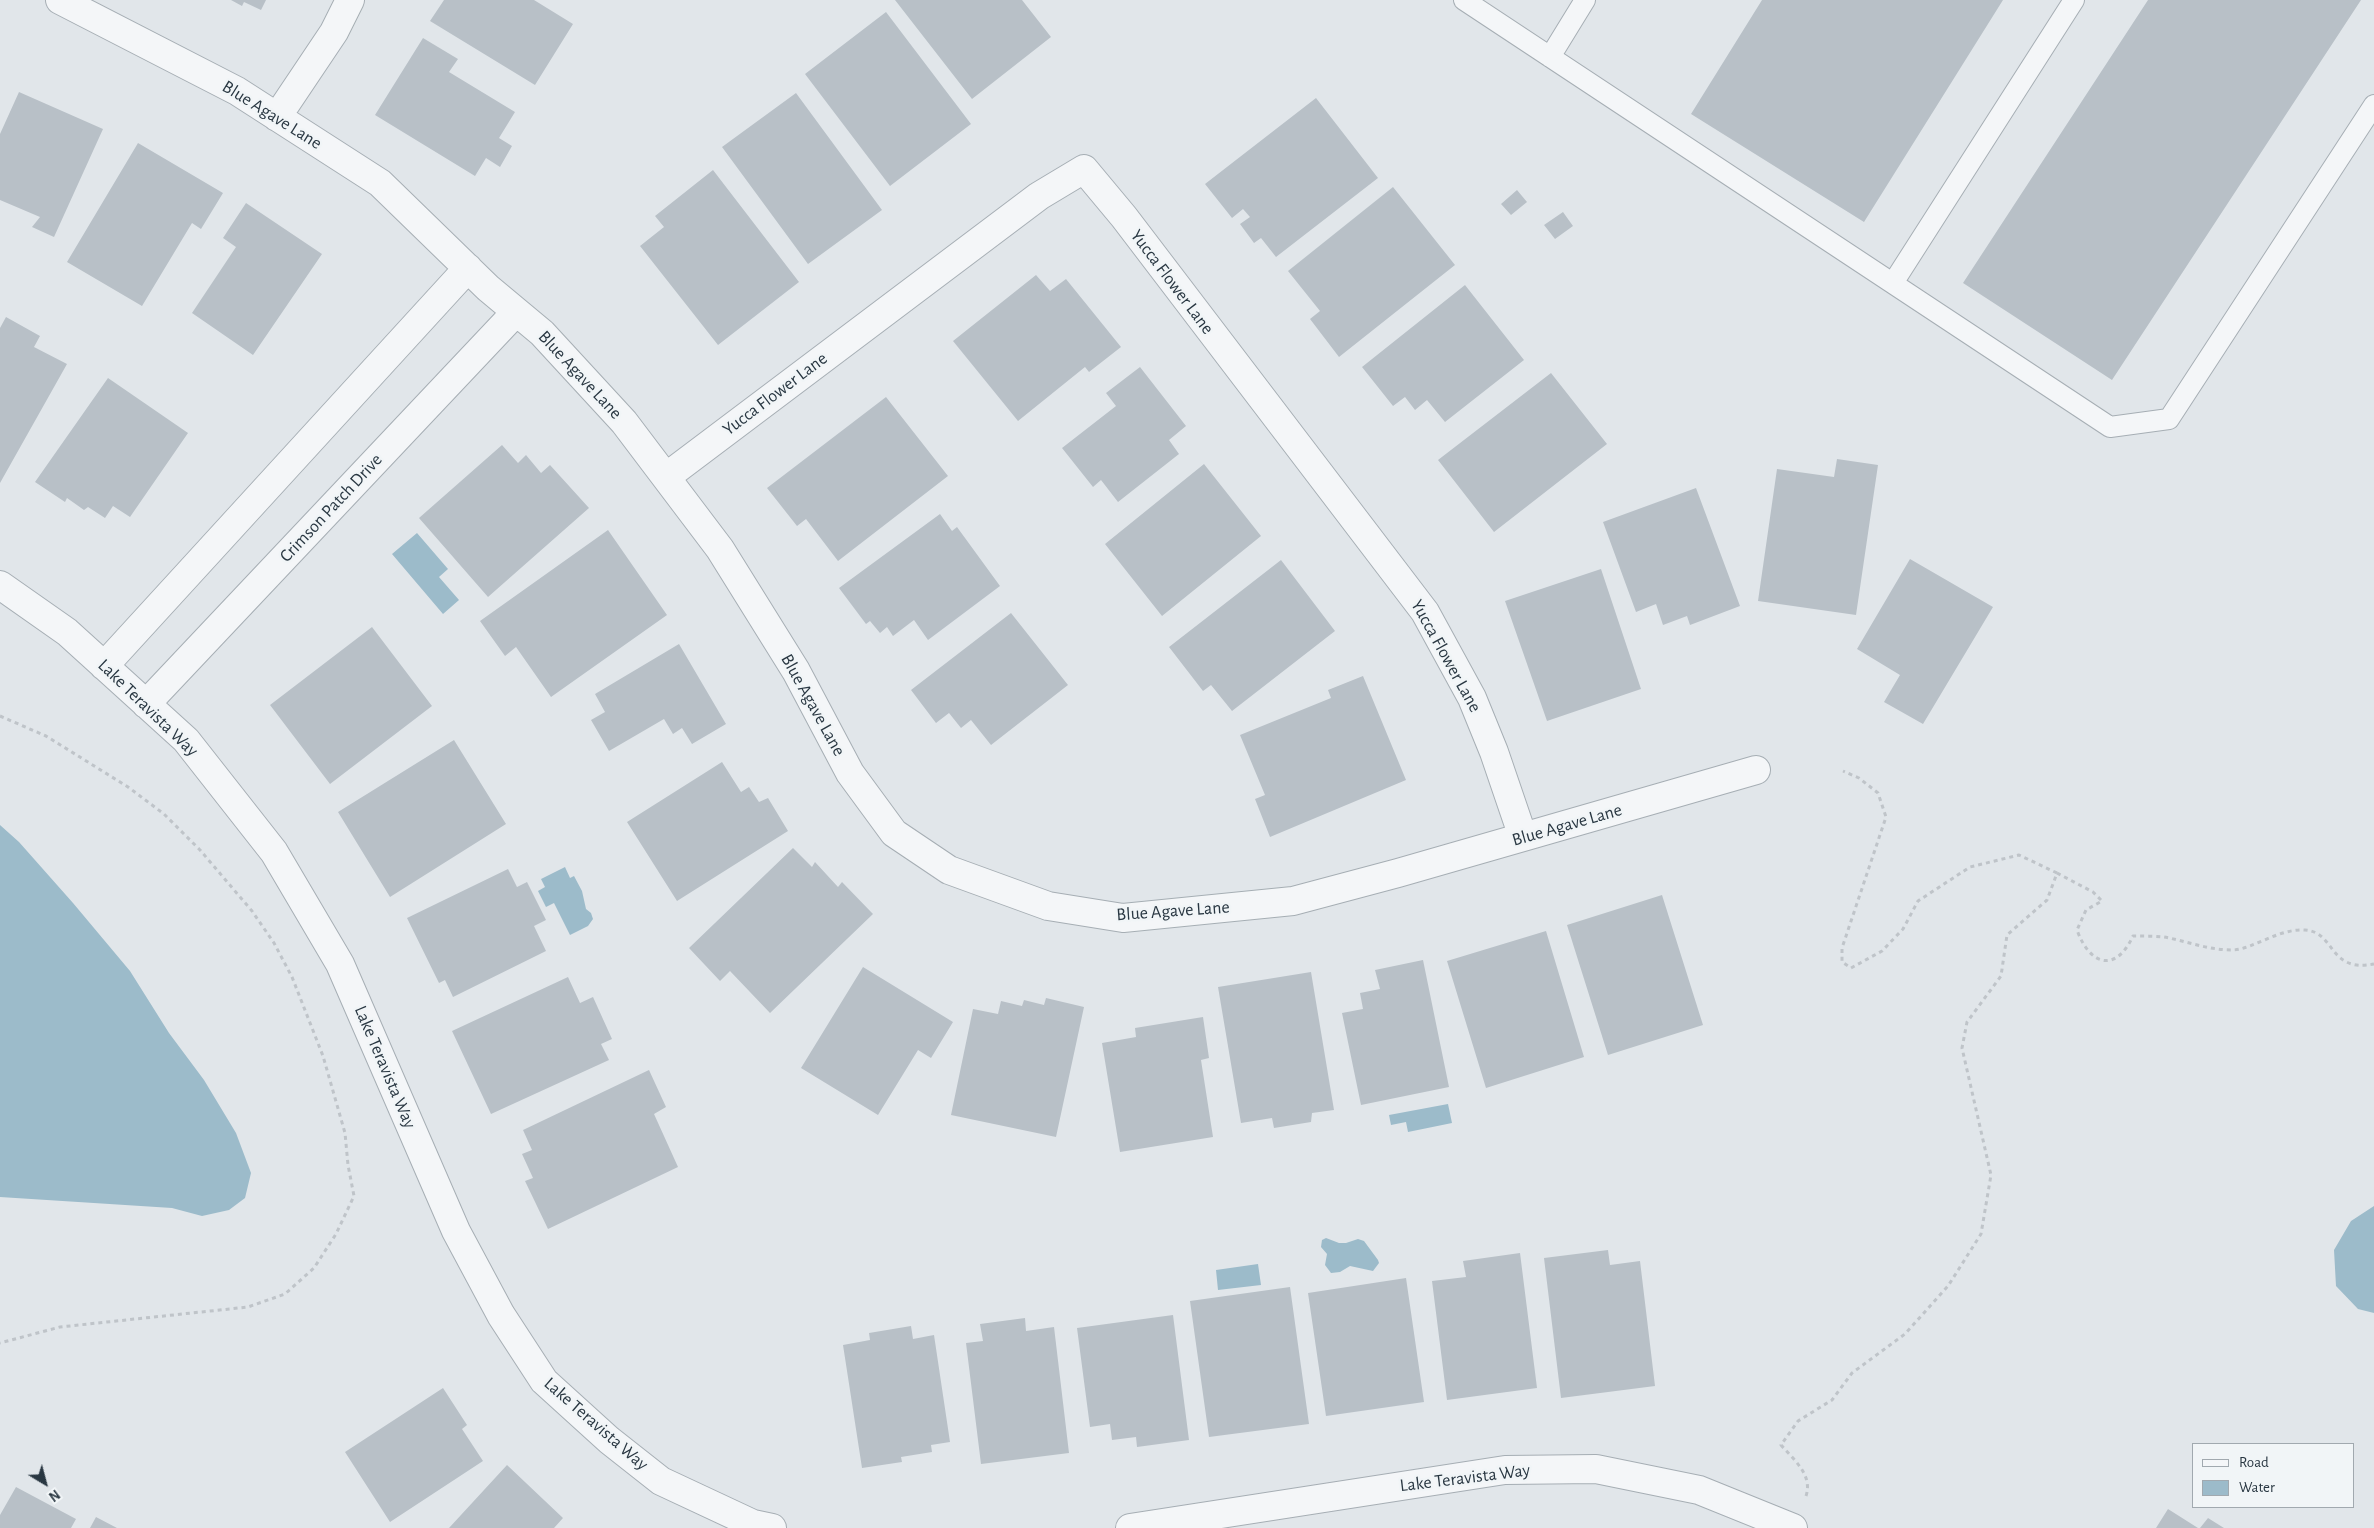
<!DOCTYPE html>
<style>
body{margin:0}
#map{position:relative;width:2374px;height:1528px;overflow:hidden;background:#e1e6ea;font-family:"Alegreya Sans",sans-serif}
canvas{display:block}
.legend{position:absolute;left:2192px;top:1443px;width:162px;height:65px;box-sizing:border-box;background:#f1f5f7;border:1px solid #a1a9af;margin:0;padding:6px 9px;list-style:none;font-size:15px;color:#293742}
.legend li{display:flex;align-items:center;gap:10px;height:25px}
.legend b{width:25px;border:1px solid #a1a9af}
.north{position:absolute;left:20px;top:1458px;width:50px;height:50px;-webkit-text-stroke:4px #f1f5f7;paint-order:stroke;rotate:143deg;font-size:14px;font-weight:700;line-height:20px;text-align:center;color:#293742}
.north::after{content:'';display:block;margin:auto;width:18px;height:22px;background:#293742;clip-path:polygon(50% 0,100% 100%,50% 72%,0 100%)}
</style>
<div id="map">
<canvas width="2374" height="1528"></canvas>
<ul class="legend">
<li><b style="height:6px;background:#f4f6f8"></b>Road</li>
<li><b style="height:14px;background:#9cbbca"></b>Water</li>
</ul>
<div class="north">N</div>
</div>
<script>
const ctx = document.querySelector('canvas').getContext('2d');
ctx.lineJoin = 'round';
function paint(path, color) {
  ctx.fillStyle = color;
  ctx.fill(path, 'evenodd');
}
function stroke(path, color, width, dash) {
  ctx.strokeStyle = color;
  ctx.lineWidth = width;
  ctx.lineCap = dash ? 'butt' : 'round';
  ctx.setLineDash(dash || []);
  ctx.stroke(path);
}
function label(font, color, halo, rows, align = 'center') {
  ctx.font = font + ' "Alegreya Sans",sans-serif';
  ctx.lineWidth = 5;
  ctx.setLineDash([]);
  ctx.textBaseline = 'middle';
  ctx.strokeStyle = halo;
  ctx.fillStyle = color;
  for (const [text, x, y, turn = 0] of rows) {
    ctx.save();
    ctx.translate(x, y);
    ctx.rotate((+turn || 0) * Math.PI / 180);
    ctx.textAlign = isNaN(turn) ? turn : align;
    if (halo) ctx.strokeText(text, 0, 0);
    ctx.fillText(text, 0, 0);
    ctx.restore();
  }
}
paint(new Path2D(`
 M417,533L448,569L439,577L459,600L443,614L392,554Z
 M0,825L19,842L73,903L130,971L169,1033L204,1080L236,1133L251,1173L245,1198L229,1210L202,1216L172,1208L0,1197Z
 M565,867L570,878L574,876L582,891L586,909L591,913L593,919L588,926L570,935L554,903L546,907L538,891L545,887L541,879Z
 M1448,1104L1452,1123L1408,1132L1406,1122L1391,1125L1389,1115Z
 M2374,1206V1313L2358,1309L2336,1286L2334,1250L2351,1221Z
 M1326,1238L1339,1243H1346L1358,1239L1364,1241L1378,1260L1379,1263L1373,1271L1350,1266L1340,1272L1331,1273L1325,1265L1327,1254L1321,1247L1322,1240Z
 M1258,1264L1261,1285L1218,1290L1216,1270Z`), '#9cbbca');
paint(new Path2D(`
 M231,0H266L261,10L244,2L242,6Z
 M444,0H534L573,24L535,85L430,21Z
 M895,0H1022L1051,37L972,99Z
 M1762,0H2003L1864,222L1691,114Z
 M2148,0H2361L2112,380L1963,283Z
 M886,12L971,124L890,186L805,74Z
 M423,38L458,59L449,72L515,112L499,138L512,146L500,167L486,158L475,176L375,115Z
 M19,92L103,129L54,237L32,227L40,217L0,200V134Z
 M796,93L882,210L808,264L722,147Z
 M1316,98L1378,178L1276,257L1261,238L1254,243L1240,224L1250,217L1243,209L1232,218L1205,184Z
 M138,143L223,193L201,229L192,223L142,306L67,262Z
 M713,170L799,282L718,345L640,246L664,227L655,216Z
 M1393,187L1455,265L1339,357L1310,319L1320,311L1288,271Z
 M1517,190L1527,202L1511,215L1501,204Z
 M246,203L322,254L253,355L192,313L236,247L223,238Z
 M1563,212L1573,226L1555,239L1544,225Z
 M1036,275L1050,291L1066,279L1121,347L1089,372L1085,367L1018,421L953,341Z
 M1465,285L1524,360L1445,422L1427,400L1415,410L1405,397L1393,406L1362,367Z
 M6,317L40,336L34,347L67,364L0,483V328Z
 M1140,367L1186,426L1169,440L1179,454L1118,502L1101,480L1093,487L1062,448L1116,406L1106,393Z
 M1551,373L1607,444L1494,532L1438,460Z
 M108,378L188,433L130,517L113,506L105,518L88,507L84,510L67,498L65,502L35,482Z
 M886,397L948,476L838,561L806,519L797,526L767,488Z
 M502,445L518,463L526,455L541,473L550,465L589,508L488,597L419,518Z
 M1837,459L1878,465L1856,615L1758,601L1777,469L1834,477Z
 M1204,464L1261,536L1162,616L1105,544Z
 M1696,488L1740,606L1690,625L1687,616L1663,625L1656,604L1636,612L1603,522Z
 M940,514L952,531L957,527L1000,586L928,640L914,620L893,636L887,627L880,633L870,621L866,624L839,588Z
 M608,530L667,615L551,697L516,647L505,656L480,621Z
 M1910,559L1993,607L1923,724L1884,702L1900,675L1857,649Z
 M1281,560L1335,631L1232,711L1211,685L1203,691L1169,647Z
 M1601,569L1641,689L1547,721L1505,601Z
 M1011,613L1068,685L991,745L971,720L961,728L949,713L936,723L911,690Z
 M372,627L432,706L330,784L270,705Z
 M679,644L726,724L692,744L682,728L673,734L664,719L609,751L591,720L605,712L595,694Z
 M1363,676L1406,780L1270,837L1255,799L1265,795L1240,735L1331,698L1328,690Z
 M454,740L506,824L390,897L338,812Z
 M722,762L741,792L749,787L759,802L768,798L788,831L677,901L627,822Z
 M793,848L812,867L815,862L838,887L842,882L873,914L770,1013L730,971L720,981L689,948Z
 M508,869L517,887L527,882L546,920L534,926L546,951L453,997L445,980L439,983L407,918Z
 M1662,895L1703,1025L1608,1055L1567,925Z
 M1546,931L1584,1057L1486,1088L1447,961Z
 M1423,960L1449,1087L1361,1105L1342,1013L1363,1009L1360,993L1380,989L1375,970Z
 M863,967L953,1022L931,1058L918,1050L878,1115L801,1068Z
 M1311,972L1334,1110L1312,1113L1311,1122L1274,1128L1272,1118L1241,1123L1218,987Z
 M568,977L580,1003L593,997L612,1039L601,1044L609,1060L491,1114L452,1031Z
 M1046,998L1084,1007L1056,1137L951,1115L973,1009L998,1014L1001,1001L1022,1006L1024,1000L1044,1005Z
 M1203,1017L1209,1058L1201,1060L1213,1137L1120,1152L1102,1043L1136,1037L1135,1028Z
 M649,1070L666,1107L654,1114L678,1167L548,1229L525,1181L533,1178L522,1154L532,1150L523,1130Z
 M1608,1250L1610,1265L1640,1261L1655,1386L1561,1398L1544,1258Z
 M1520,1253L1537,1388L1447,1400L1432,1281L1466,1277L1463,1261Z
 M1406,1278L1424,1402L1326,1416L1308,1293Z
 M1290,1287L1309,1424L1209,1437L1190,1301Z
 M1173,1315L1189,1440L1137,1447L1136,1437L1112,1440L1110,1424L1090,1427L1077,1328Z
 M1025,1318L1026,1331L1054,1327L1069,1453L981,1464L966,1343L983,1341L980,1324Z
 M911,1326L913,1339L934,1335L950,1442L931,1445L932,1452L901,1457L902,1462L862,1468L843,1345L870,1340L869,1333Z
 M443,1388L467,1425L462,1429L483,1461L390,1522L345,1452Z
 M507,1465L563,1518L554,1528H449Z
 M16,1487L76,1519L71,1528H0V1515Z
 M2168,1509L2198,1528H2156Z
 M96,1517L117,1528H90Z
 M2208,1518L2224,1528H2200Z`), '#b8c0c7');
const lane = new Path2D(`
 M1464,0L2110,427L2169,419L2374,105
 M1550,57L1585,0
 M1893,283L2074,0`);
const street = new Path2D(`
 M60,0L237,91L380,183L488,288L542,333L624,422L720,549L796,671L850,773L894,833L949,870L1048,906L1123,918L1293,901L1398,873L1756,770
 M277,117L334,32L350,0
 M666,477L1039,196L1084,169L1124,217L1425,612L1472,698L1494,752L1523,837
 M0,585L67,632L186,740L274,852L340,964L456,1231L501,1315L544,1381L609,1440L661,1481L753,1524L772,1528
 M104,666L468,268
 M146,704L516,312
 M1130,1528L1505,1470L1596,1469L1699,1490L1793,1528`);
stroke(lane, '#a6aeb4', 22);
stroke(street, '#a6aeb4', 30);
stroke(new Path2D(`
 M0,716L46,736L128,787L164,814L200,850L252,911L274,943L292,977L323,1056L345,1133L348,1165L354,1196L336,1234L314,1268L285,1294L248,1307L60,1327L0,1343
 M2057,873L2093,892L2102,901L2086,910L2077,930C2090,966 2116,973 2133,936C2143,936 2154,936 2164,937C2186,941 2208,950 2232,950C2252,950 2279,928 2305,930C2336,932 2328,973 2374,964
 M1806,1496C1813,1475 1794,1460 1781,1445L1798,1421L1832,1400L1852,1373L1905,1334L1948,1286L1981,1234L1991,1175L1962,1048L1967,1022L2001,976L2007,935L2047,900L2057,873L2019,855L1970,867L1918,901L1903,929L1882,951L1851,968L1842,962V948L1886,817L1878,793L1859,778L1843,771`), '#bfc4c9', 3, [4, 4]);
stroke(lane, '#f4f6f8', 20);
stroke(street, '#f4f6f8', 28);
label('18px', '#293742', '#f1f5f7', [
 ["Blue Agave Lane",272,115,32],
 ["Yucca Flower Lane",1172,282,53],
 ["Blue Agave Lane",580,375,47],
 ["Yucca Flower Lane",775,394,-37],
 ["Crimson Patch Drive",331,508,-47],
 ["Yucca Flower Lane",1446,656,61],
 ["Blue Agave Lane",813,705,61],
 ["Lake Teravista Way",148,708,44],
 ["Blue Agave Lane",1567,825,-16],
 ["Blue Agave Lane",1173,911,-4],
 ["Lake Teravista Way",385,1067,67],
 ["Lake Teravista Way",596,1424,41],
 ["Lake Teravista Way",1465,1478,-7]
]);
</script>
